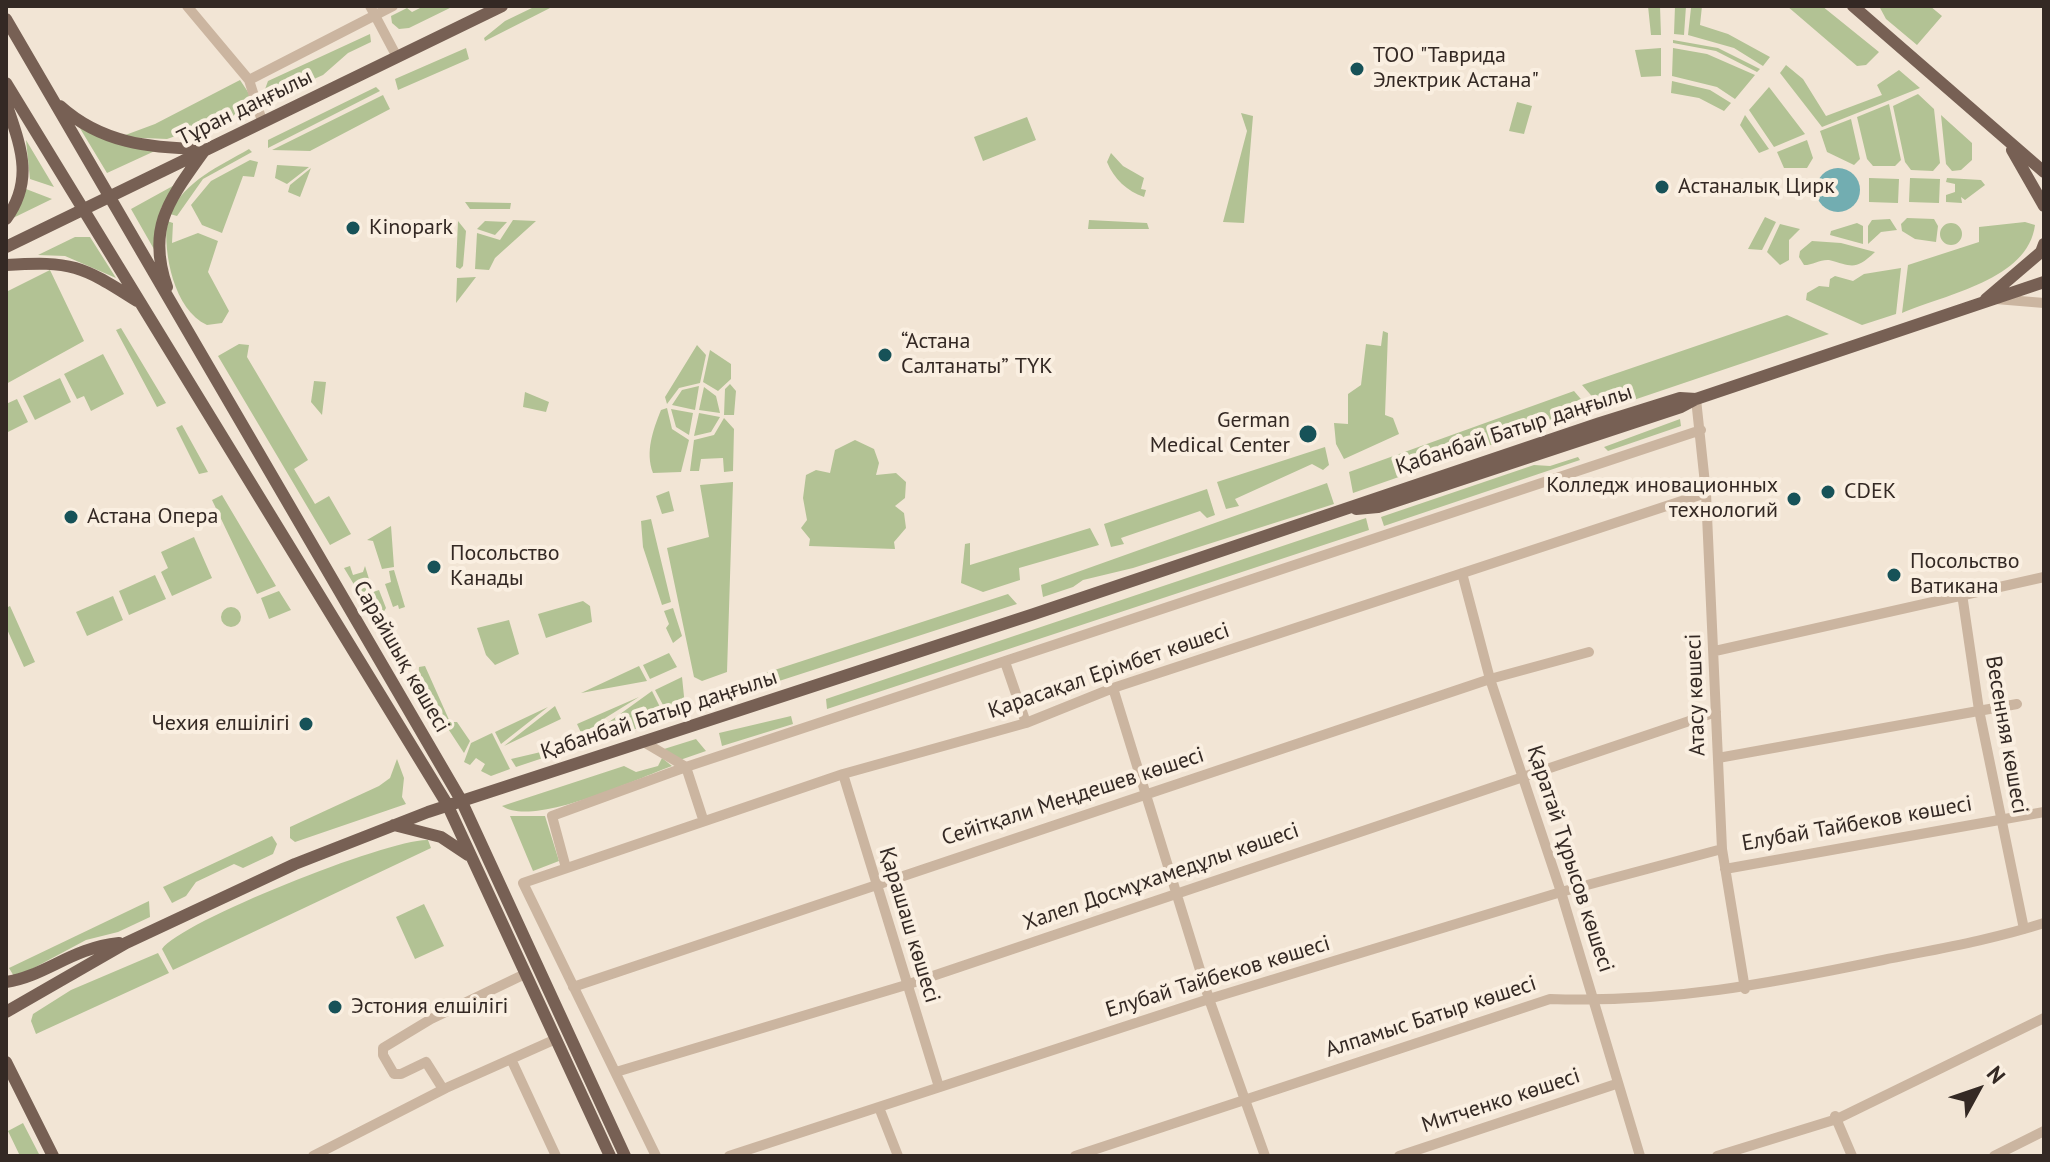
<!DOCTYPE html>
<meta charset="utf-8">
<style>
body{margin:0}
#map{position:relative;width:2050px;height:1162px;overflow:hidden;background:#f2e5d5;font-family:"PT Sans",sans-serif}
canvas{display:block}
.frame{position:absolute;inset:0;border:8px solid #342924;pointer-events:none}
.north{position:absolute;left:1938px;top:1050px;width:80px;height:80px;-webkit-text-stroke:6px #faefe1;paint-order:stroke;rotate:50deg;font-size:22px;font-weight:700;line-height:32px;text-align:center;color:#342924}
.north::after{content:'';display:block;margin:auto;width:28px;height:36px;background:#342924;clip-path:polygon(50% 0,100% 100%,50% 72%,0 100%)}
</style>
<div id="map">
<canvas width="2050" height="1162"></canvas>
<div class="frame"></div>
<div class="north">N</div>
</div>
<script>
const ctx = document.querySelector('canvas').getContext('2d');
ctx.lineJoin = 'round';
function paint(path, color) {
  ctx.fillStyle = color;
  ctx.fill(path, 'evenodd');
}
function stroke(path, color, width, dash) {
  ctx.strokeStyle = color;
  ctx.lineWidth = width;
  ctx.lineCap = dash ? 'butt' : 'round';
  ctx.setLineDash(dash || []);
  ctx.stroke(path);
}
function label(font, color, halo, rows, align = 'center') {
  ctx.font = font + ' "PT Sans",sans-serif';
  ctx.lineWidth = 8;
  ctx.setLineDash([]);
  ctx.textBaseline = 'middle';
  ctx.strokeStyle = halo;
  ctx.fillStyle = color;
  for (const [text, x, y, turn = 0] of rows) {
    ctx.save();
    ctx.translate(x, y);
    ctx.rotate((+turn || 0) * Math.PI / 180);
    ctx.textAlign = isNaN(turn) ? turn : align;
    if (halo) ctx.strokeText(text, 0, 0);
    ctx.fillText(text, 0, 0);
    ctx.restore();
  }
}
paint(new Path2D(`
 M424,6H454L409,28L399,29L392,23L391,16L407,8L412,12Z
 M536,6H554L485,41L484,38L505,21Z
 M1648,6H1660L1661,35H1651Z
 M1675,6H1686L1684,35L1674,34Z
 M1702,6L1700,25L1728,34L1770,57L1763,66L1734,48L1688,35L1691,8Z
 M1787,6H1822L1879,52L1866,65L1857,66Z
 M1879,6H1930L1942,16L1917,45L1886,19Z
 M370,34L371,42L348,53L323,75L260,103L268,81Z
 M1673,40L1718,48L1760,69L1757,72L1716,51L1673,43Z
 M466,48L469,59L398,90L395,79Z
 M1661,48V76L1641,77L1635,50Z
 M1673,48L1707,54L1755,75L1735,99L1717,87L1672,76Z
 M1786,65L1803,79L1826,116L1882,95L1877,85L1899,70L1920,88L1822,127L1780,73Z
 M240,80L250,95L249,104L239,114L167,139L120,137L155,124Z
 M1672,81L1710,90L1731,103L1724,111L1699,98L1671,93Z
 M376,87L380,91L268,148V140Z
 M1769,87L1805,134L1774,147L1749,110Z
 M1918,94L1934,109L1940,163L1933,171L1911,170L1905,162L1893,106Z
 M383,95L390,109L310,151L272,150Z
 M1517,102L1532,106L1524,134L1509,131Z
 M1889,104L1901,160L1895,166H1873L1867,159L1857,117Z
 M1241,113L1253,116L1244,223L1223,222L1247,131Z
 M1745,115L1769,149L1759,153L1740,125Z
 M1941,115L1972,143V160L1961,170L1952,171L1946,164Z
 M1027,117L1036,140L983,161L974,137Z
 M1851,119L1860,159L1854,165L1827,152L1820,131Z
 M78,125L157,150L107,173Z
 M26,140L54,187L30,179Z
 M1807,140L1813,158L1807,168H1784L1777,152Z
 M249,149L252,152L203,179L177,216L170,214C184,181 220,166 249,149Z
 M1111,153L1123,166L1144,178L1141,189L1146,190L1144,197C1127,191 1114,179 1107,162Z
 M250,160L258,162L254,177L243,176L222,233L202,225L191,205L211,181Z
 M277,165L309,167L287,184L275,178Z
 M311,168L300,197L288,192L290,185Z
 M1869,178L1899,179L1898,203L1869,202Z
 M1910,178L1940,179L1939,203L1909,202Z
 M1947,178L1981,180L1985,185L1965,200L1961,197L1962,203L1946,202V195L1955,192V184L1946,182Z
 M180,182L161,208L155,251L131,209Z
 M26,189L52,199L13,218Z
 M465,202L511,203L510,209H470Z
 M1765,217L1776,222L1762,250L1748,249Z
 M1907,218L1934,219L1938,226L1936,242L1915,239L1902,231L1901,224Z
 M1890,219L1897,230L1881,232L1868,244V226L1872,220Z
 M513,220L536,221L495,258L489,270L475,269L477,233L500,240Z
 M1089,220L1147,223L1149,229H1088Z
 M167,221L173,223L172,243L198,233L218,241L208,272L229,311L222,323L207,325C174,310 163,253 167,221Z
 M458,221L466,231L463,266L460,269L456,267Z
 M485,221L507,222L495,235L477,229Z
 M2025,222L2035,225C2028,280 1946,294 1902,313L1908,265L1979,242V227Z
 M1857,223L1863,226V244L1830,235L1831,231Z
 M1940 234a11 11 0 1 1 22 0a11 11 0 1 1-22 0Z
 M1780,224L1800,229L1789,240V260L1780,265L1767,252Z
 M75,237H90L116,278L65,256L38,255Z
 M1812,241L1841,243L1875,252C1855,271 1852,266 1829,260C1821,259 1813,265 1804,265L1799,257L1800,251Z
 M1901,268L1896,314L1862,325L1806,300L1807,293L1819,286L1829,287L1830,279L1835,276L1853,281L1864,274Z
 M50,270L84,341L6,384V292Z
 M476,277L456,303L457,278Z
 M1787,315L1829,334L1604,410L1582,385Z
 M121,328L166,403L157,407L116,330Z
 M1383,331L1388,333L1385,415L1393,418L1399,434L1344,459L1336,444L1334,423L1348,424V394L1361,385L1366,344L1381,346Z
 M239,344L249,345L247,357L308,460L294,469L315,504L329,496L351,534L330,545L218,356Z
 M697,345L706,355L700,383L679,388L667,404L665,397Z
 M710,350L731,364V379L718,391L703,382Z
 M103,354L124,394L91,411L84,396L77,399L64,374Z
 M60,378L71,402L35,420L23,396Z
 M314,381L326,382L322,415L311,402Z
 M730,384L736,391L734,415H724L725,389Z
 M699,386L695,410L672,405L682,390Z
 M704,387L716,396L720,413L699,410Z
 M1574,391L1586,405L1585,412L1353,493L1349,472Z
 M525,392L549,402L546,412L523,407Z
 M17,399L28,422L6,433V404Z
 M667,408L672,429L689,440L681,472L653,473C645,452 653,430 661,410Z
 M671,409L693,413L689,435L676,427Z
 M699,413L720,417L711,432L694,436Z
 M724,418L734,429L733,471L724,472L723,458L701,459L699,471H690L694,440L714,435Z
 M1680,419L1681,426L1608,451L1604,447Z
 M182,425L208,472L199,474L176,428Z
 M855,440L874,449L879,463L876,475L896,473L906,482L905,498L895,506L904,513L906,528L894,542L895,549L809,546L810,539L801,528L807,520L803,498L806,475L816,470L830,473L835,450Z
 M1325,447L1329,465L1323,470L1312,464L1235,499L1239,506L1226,509L1217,482Z
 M1578,457L1580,460L1384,526L1381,517L1534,465L1550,466Z
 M733,482L727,672L702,681L694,677L667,548L709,537L700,485Z
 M1327,483L1334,504L1133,568L1083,580L1073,587L1043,597L1041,585Z
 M1207,489L1215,515L1207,518L1200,511L1121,538L1124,544L1111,547L1104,524Z
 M669,491L674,511L662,514L656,496Z
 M222,495L276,586L257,594L212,500Z
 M1366,518L1369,530L827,709L826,699Z
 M651,519L671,602L662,605L643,547L641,521Z
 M391,526L394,567L382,569L373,541L367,540Z
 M1090,528L1099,545L1019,568L1020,580L983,592L961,583L965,544L970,543V565Z
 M194,537L212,578L172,596L161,572L168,568L161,552Z
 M350,566L353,575L363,572L365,566L373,592L379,590L386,608L383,613L373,616L344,568Z
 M394,570L405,607L399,609L398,605L393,607L385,584L391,582L389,571Z
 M155,575L166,599L129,615L119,591Z
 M279,591L291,610L269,619L261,598Z
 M1008,594L1017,604L708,704L710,691Z
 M113,596L123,620L87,636L76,612Z
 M583,601L590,606L592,622L546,638L538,614Z
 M10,606L35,662L24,667L6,627V608Z
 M221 617a10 10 0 1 1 20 0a10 10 0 1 1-20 0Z
 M673,608L682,636L673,643L666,628L669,624L664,611Z
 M509,620L519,654L495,665L486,655L477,628Z
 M669,653L677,667L650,679L643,665Z
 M425,666L450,722H457L470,741L464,753L418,683L419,667Z
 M639,666L647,681L581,693Z
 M682,677L685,706L670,718L655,690Z
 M652,691L666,719L586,745L584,740Z
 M639,697L602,720L583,737L577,724Z
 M555,706L561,719L504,746Z
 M548,707L501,744L495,732Z
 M791,716L793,724L722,746L719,733Z
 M492,733L510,769L491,776L481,771L485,764L476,758L470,765L464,762L471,743Z
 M696,739L706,751L680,760L664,749Z
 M575,744L576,747L516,767L511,759Z
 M662,758L672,766C636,779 533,828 502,806L624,766L636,772L658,766Z
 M397,759L404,778L402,797L406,804L295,842L290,838V827L379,786L390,778Z
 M510,816H545L559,861L533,871Z
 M272,836L277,844L273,854L243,868L234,864L196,882L186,896L172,903L163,887Z
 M428,840L431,848L173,970L162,949C181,921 391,838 428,840Z
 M149,901L150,917L118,932L86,940L15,978L9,968Z
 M424,904L444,946L415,959L396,917Z
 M158,953L169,973L36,1034L31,1021L33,1014L71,990Z
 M23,1123L40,1156H20L8,1131Z`), '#b2c294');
paint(new Path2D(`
 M1816 190a22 22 0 1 1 44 0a22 22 0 1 1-44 0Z`), '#72adb1');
stroke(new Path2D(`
 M187,6L249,80L262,121
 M370,6L397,57
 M249,80L393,6
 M1996,299L2044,303
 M1696,399L1706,493L1722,849L1745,989
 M1462,573L1490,679L1561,892L1640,1156
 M1962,594L1979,710L2024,929
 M1715,651L2044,577
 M1005,662L1026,723
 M1113,688L1209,999L1265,1156
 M642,741L686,767L703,819
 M1718,758L2017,704
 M843,774L939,1087
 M566,868L552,816L686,767L1701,430
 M1725,869L2044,812
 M573,987L1490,679L1589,652
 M511,1059L556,1156
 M616,1072L906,985L1716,712
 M443,1089L426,1062L401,1074H394L383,1055V1048L431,1019L525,974
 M880,1110L898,1156
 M1835,1116L1852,1156
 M313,1156L446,1088L556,1039
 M656,1156L523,883L843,774L1026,723L1113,688L1706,493
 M729,1156L1209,999L1561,892L1722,849
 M1075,1156L1550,999C1669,1003 1767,984 1883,960C1937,949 1991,940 2044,923
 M1399,1156L1616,1084
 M1717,1156L1837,1119L2044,1018
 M1994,1156L2044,1131`), '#cbb5a0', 10);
stroke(new Path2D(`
 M1853,6L2044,172
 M6,19L461,800L625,1156
 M6,83L447,804L610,1156
 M6,103C20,145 35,179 6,219
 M60,106C101,143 149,148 202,149
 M2012,150L2044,206
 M6,247L502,6
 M6,265C72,261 81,265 137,301
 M167,287C146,227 170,199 204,151
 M1986,299L2041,252L2044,244
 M1356,509L1378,507L1681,407L1696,399L2044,282
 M394,825L441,837L468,855
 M6,982C46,976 71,948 119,943
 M6,1012L126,943L295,864L428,812L1034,614L1600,423L1680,398L1696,399
 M6,1062L53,1156`), '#776054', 12);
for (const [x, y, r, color] of [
 [1357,69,8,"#175258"],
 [1662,187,8,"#175258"],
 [353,228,8,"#175258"],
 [885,355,8,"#175258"],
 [1308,434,10,"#175258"],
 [1828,492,8,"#175258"],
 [1794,499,8,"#175258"],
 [71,517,8,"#175258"],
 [434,567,8,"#175258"],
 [1894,575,8,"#175258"],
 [306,724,8,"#175258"],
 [335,1007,8,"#175258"]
]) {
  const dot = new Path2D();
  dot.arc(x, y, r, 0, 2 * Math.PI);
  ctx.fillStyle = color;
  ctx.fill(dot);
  stroke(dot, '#faefe1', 3);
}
label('22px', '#342924', '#faefe1', [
 ["ТОО \"Таврида",1373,56],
 ["Электрик Астана\"",1373,81],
 ["Астаналық Цирк",1678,187],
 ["Kinopark",369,228],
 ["“Астана",901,342],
 ["Салтанаты” ТҮК",901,367],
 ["German",1290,421,"right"],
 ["Medical Center",1290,446,"right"],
 ["Колледж иновационных",1778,486,"right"],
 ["технологий",1778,511,"right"],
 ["CDEK",1844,492],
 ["Астана Опера",87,517],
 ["Посольство",450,554],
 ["Канады",450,579],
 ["Посольство",1910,562],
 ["Ватикана",1910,587],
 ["Чехия елшілігі",290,724,"right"],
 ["Эстония елшілігі",351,1007]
], 'left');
label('22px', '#342924', '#faefe1', [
 ["Тұран даңғылы",245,108,-26],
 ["Қабанбай Батыр даңғылы",1514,430,-18],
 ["Сарайшық көшесі",401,657,60],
 ["Қарасақал Ерімбет көшесі",1109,671,-19],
 ["Атасу көшесі",1696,695,-92],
 ["Қабанбай Батыр даңғылы",659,715,-18],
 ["Весенняя көшесі",2006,735,80],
 ["Сейітқали Меңдешев көшесі",1073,797,-18],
 ["Елубай Тайбеков көшесі",1857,824,-10],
 ["Қаратай Тұрысов көшесі",1570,859,72],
 ["Халел Досмұхамедұлы көшесі",1161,877,-19],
 ["Қарашаш көшесі",909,925,73],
 ["Елубай Тайбеков көшесі",1218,977,-17],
 ["Алпамыс Батыр көшесі",1431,1017,-18],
 ["Митченко көшесі",1501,1101,-18]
]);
</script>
